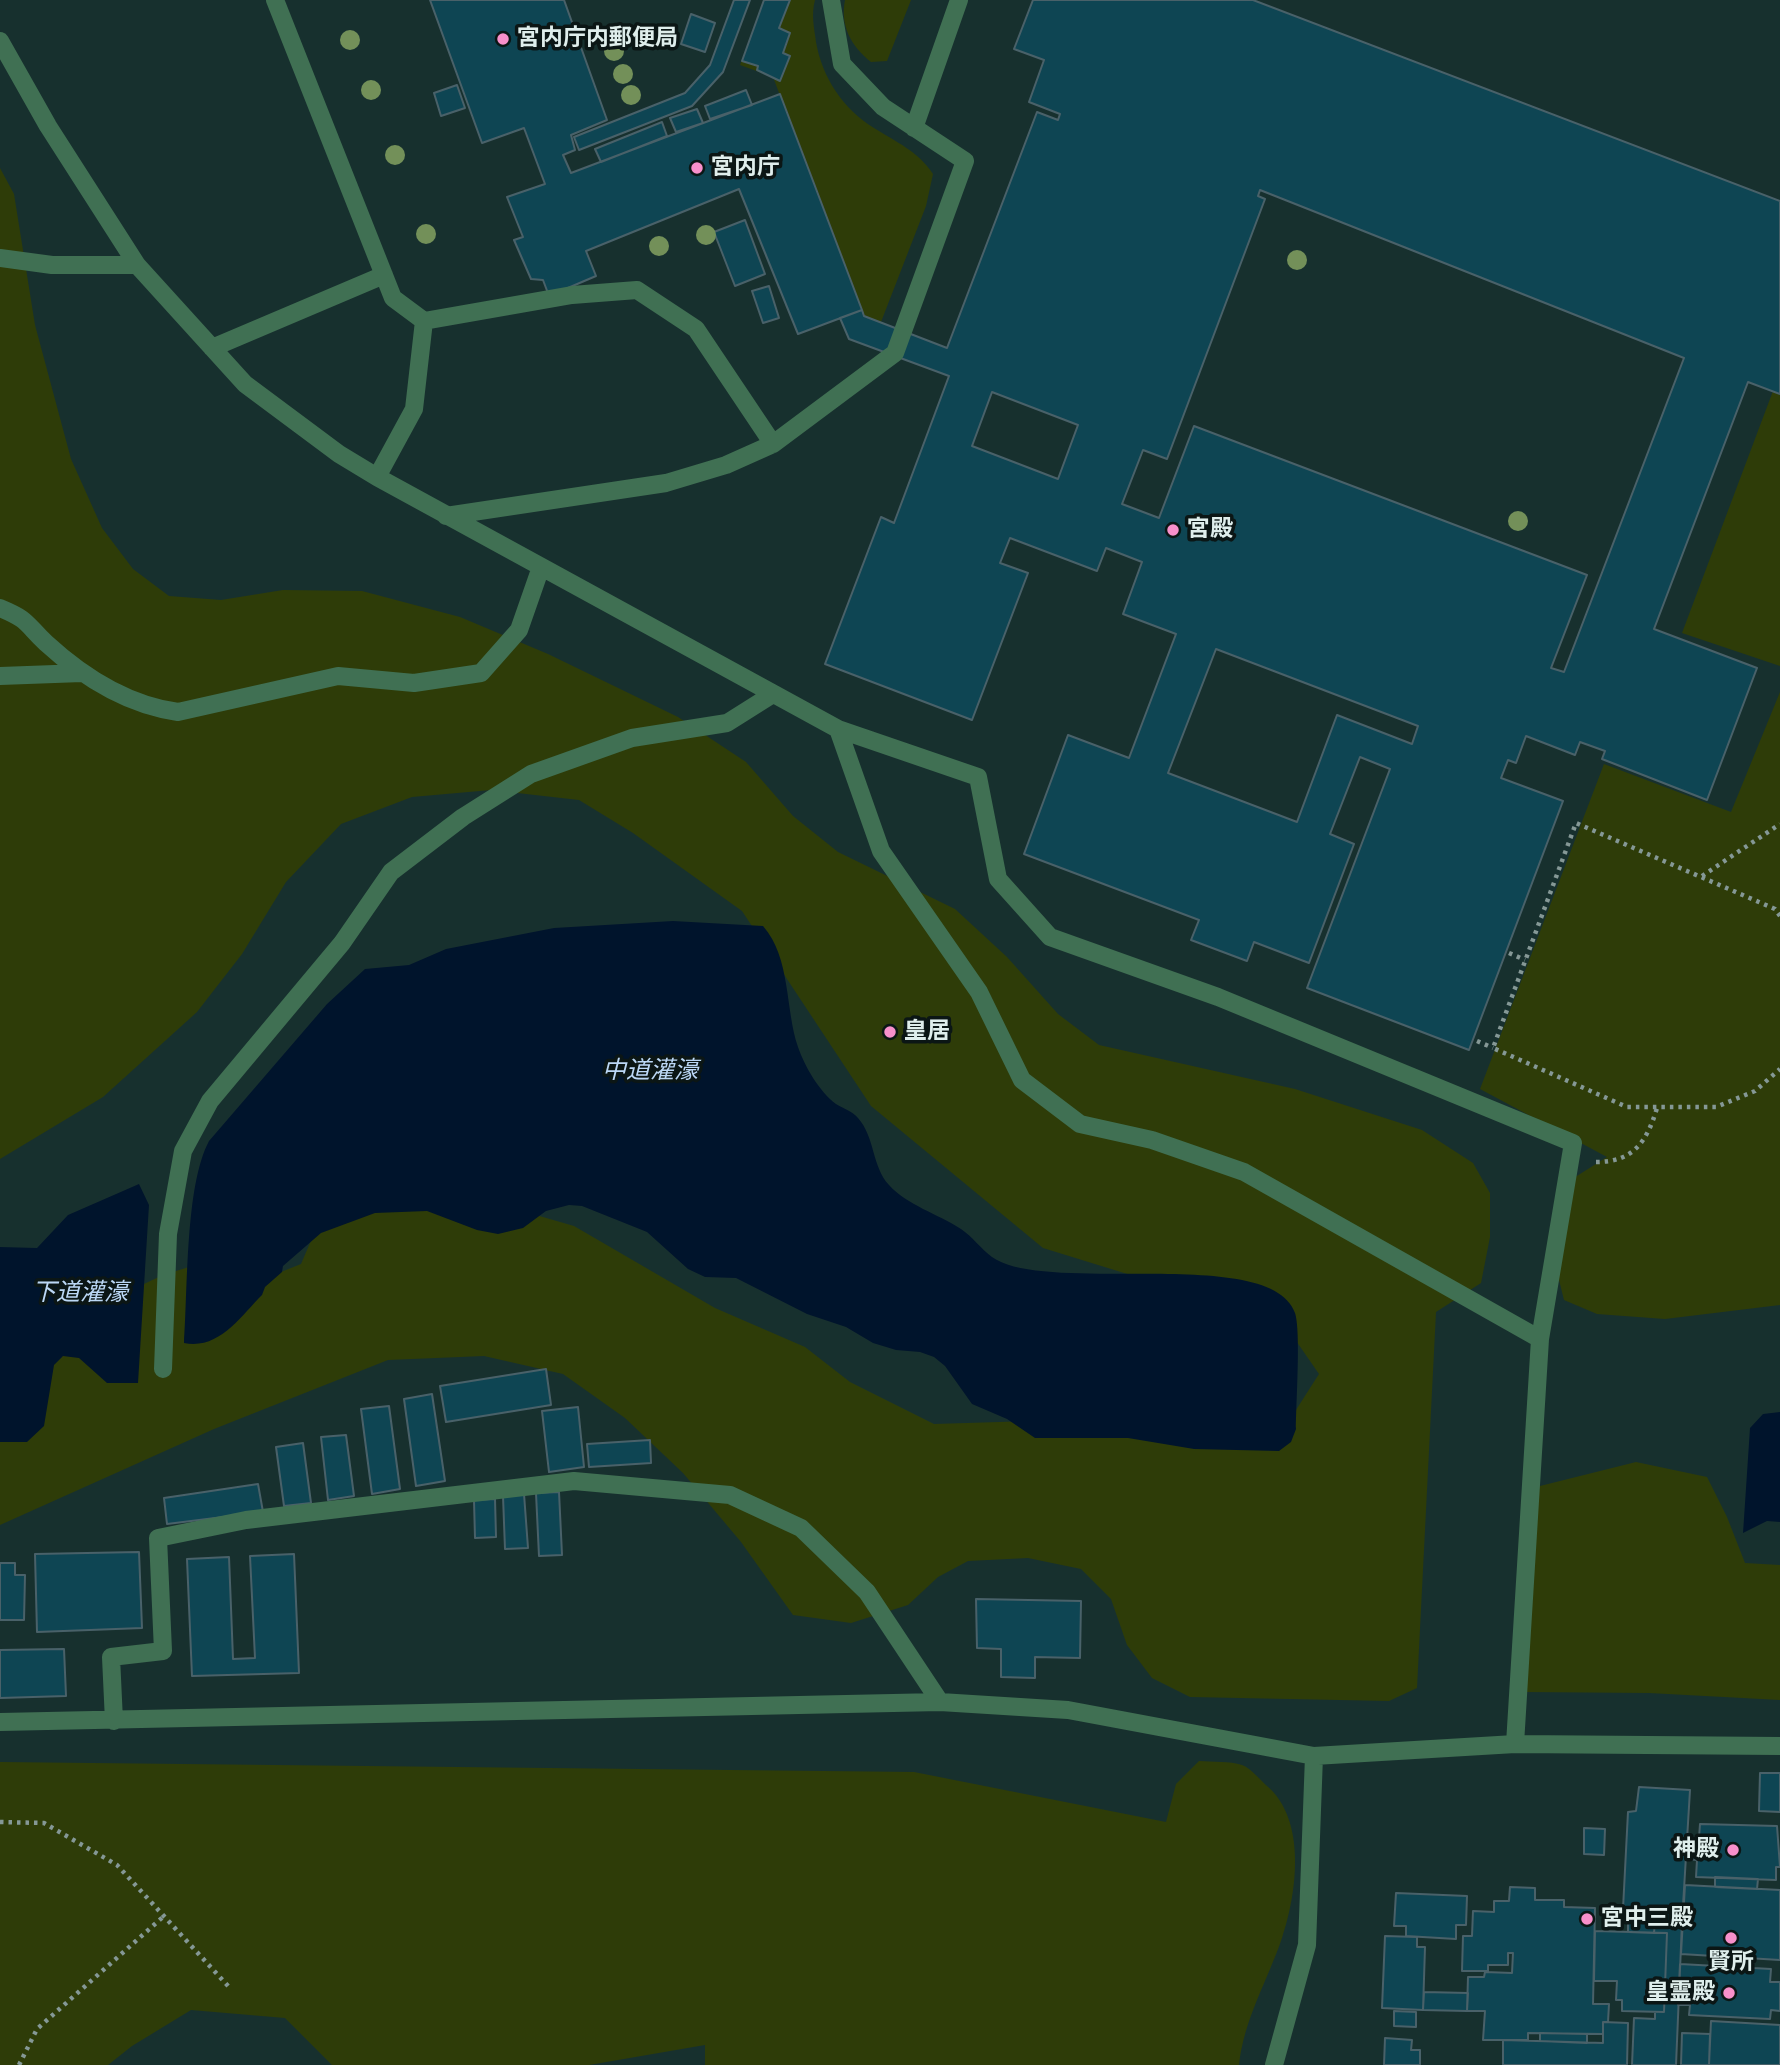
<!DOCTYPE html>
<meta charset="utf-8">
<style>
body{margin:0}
canvas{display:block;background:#17302e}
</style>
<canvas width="1780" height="2065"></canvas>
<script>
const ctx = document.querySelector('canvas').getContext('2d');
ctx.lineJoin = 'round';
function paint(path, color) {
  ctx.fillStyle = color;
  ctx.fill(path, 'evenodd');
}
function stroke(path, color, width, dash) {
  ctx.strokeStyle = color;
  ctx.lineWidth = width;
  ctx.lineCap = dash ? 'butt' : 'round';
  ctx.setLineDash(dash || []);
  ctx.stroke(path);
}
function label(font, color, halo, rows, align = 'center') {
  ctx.font = font + ' "Sofia Sans Condensed","Noto Sans JP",sans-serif';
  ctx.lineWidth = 7;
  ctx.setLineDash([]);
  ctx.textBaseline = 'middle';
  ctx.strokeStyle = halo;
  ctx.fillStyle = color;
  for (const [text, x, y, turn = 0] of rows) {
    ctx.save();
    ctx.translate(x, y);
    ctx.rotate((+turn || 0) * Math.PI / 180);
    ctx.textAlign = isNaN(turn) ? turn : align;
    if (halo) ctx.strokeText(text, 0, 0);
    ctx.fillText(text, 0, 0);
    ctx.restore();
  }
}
paint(new Path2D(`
 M764,0H815C811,15 814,27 816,42C822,77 843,109 874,128C896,142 918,151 933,174L926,206L881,322L864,316L773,77L740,65Z
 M845,0H911L887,61L871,62C851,46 840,26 845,0Z
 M0,168L14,194L35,325L71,459L102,528L133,569L169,596L221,600L283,590L362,591L460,617L548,654L678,717L746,762L793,816L838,852L955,909L1007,957L1058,1014L1099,1045L1295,1089L1422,1130L1473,1163L1490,1193V1237L1481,1283L1436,1312L1417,1688L1389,1701L1190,1697L1152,1678L1127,1645L1111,1599L1081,1569L1028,1558L968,1561L938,1577L908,1605L851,1623L793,1615L741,1542L683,1473L625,1418L563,1374L484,1356L388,1360L214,1429L0,1525V1352L163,1275L228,1255L256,1282L301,1264L325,1208L491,1202L574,1226L715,1308L805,1347L850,1382L934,1424L1294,1413L1319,1374L1283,1322L1043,1248L871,1106L742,911L633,833L579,800L491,790L412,797L341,824L286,882L242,954L197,1012L103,1097L0,1159Z
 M1773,391L1780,394V666L1682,633Z
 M1780,692V1305L1665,1319L1597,1314L1564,1300L1556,1268L1561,1186L1607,1157L1480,1089L1604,764L1731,812Z
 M1636,1462L1707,1477L1727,1517L1745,1563L1780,1565V1700L1649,1693L1523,1692L1536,1487Z
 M1199,1761C1212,1762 1230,1761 1242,1765C1251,1768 1260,1780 1267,1786C1307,1820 1297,1894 1282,1938C1267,1982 1244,2019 1239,2065H705V2045L589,2065H332L285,2018L191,2010L132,2046L108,2065H0V1762L914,1772L1166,1822L1176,1784Z`), '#2e3c08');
paint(new Path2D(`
 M673,921L763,926C791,958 785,1009 798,1047C805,1067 819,1091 836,1104C844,1109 852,1111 858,1118C875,1137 872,1167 889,1185C907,1205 938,1214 961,1229C973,1237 980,1248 992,1257C1046,1296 1271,1244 1295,1313C1301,1331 1296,1405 1296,1429L1291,1442L1279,1451L1194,1449L1128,1438H1035L1007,1419L972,1404L945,1366L934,1357L920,1352L896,1350L873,1343L846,1327L807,1314L736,1278L705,1277L688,1269L647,1232L582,1206L569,1205L546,1211L523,1228L498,1234L477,1230L427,1211L375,1213L321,1233L283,1266L282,1272L265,1287L262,1295C240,1317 219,1350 184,1343C188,1289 185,1186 209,1141L327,1004L365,969L409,965L446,949L554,928Z
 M139,1184L149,1205L138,1383H107L79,1358L63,1356L54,1365L44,1426L27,1442H0V1247L37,1248L68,1215Z
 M1780,1412V1522L1767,1521L1743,1533L1750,1428L1763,1414Z`), '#00142c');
const building = new Path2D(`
 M430,0H564L607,120L571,135L575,150L563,155L571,173L780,94L862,310L798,334L739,189L586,251L596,276L549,296L543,280L531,279L514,240L523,237L507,197L545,184L524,128L482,143Z
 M734,0H750L723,72L692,106L579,150L574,137L685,93L710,65Z
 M764,0H790L779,28L790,33L783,53L790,56L780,81L757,70L758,66L742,61Z
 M1033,0H1253L1780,201V394L1748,382L1654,629L1757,668L1707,800L1602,759L1605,751L1580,742L1575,755L1526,736L1516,763L1508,760L1501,778L1563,801L1469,1050L1307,988L1390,769L1360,757L1330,834L1354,844L1309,963L1254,942L1247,961L1191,940L1199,920L1024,854L1068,735L1129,758L1176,634L1123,614L1142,562L1106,548L1097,571L1010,538L1000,563L1028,573L972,720L825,664L881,517L894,523L949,376L849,339L840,318L862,310L864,316L947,348L1037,112L1058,120L1060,114L1029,102L1044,60L1014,49ZM1260,190L1684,358L1564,672L1551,668L1587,575L1194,426L1159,518L1122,504L1143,450L1167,459L1265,199L1258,196ZM992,392L1078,425L1058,479L972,446ZM1216,649L1418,726L1412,744L1337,715L1297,822L1168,773Z
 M691,14L715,23L705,52L681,44Z
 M457,85L465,108L441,116L434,93Z
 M746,90L752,105L710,119L705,106Z
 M697,109L703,123L676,132L670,118Z
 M662,122L667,136L601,162L595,149Z
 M745,220L765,274L735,286L714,232Z
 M769,286L779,318L763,323L752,291Z
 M546,1369L551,1405L446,1422L440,1386Z
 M432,1394L445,1481L416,1486L404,1399Z
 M389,1406L400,1489L372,1494L361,1409Z
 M578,1407L584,1467L549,1472L542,1411Z
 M346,1435L354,1496L328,1500L321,1437Z
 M650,1440L651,1463L589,1467L587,1444Z
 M303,1443L311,1503L284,1506L276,1447Z
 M258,1484L263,1512L167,1524L164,1498Z
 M559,1492L562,1555L539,1556L536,1493Z
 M524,1494L528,1548L505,1549L503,1496Z
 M495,1499L496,1537L475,1538L474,1500Z
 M139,1552L142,1628L37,1632L35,1554Z
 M294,1554L299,1673L192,1676L187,1559L229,1557L233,1659L255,1658L250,1556Z
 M0,1563H15V1575H25L24,1620H0Z
 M976,1599L1081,1601L1080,1658L1035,1657V1678L1001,1677V1649L977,1648Z
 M64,1649L66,1696L0,1698V1650Z
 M1760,1773H1780V1812L1759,1811Z
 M1639,1787L1690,1790L1682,1922L1628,1919L1629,1909H1623L1628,1812L1636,1811Z
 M1700,1824L1777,1826L1780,1867H1776V1880L1696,1877L1697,1860L1687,1859V1838H1699Z
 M1584,1828L1605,1829L1604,1855L1584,1854Z
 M1715,1877L1758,1879L1757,1889L1715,1887Z
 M1685,1885L1780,1890V1960L1681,1954Z
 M1510,1887L1535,1888V1900H1564V1907L1595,1908L1593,2004H1609L1608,2022H1603V2034L1528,2033V2040H1483L1485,2011H1467L1468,1977H1484L1485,1972L1512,1973L1513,1953H1508V1965H1488V1971H1462L1463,1936H1472L1473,1911L1494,1912V1901H1509Z
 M1396,1893L1467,1896L1466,1925H1456V1939L1406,1936V1926H1394Z
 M1628,1919L1655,1921L1654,1933L1628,1932Z
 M1655,1921L1682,1922L1676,2065H1632L1634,2018L1655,2019V2012H1664L1667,1933H1654Z
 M1595,1931L1667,1933L1664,2012L1622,2011V2000H1616L1617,1981H1594Z
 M1385,1936L1417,1937V1947H1425L1423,2010L1382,2008Z
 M1711,1956L1753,1959V1968L1711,1965Z
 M1680,1964L1771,1969L1770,1982H1780V2011L1771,2010L1770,2019L1689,2015L1690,2005H1678Z
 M1424,1992L1468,1993L1467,2011L1423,2010Z
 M1394,2011L1416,2012V2027L1394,2026Z
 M1711,2021L1780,2025V2065H1709Z
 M1603,2022L1628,2023L1627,2065H1503V2040L1603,2043Z
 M1540,2033L1587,2034V2043L1540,2041Z
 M1682,2033L1710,2034L1709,2065H1681Z
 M1385,2038L1412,2040L1411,2050H1420V2065H1384Z`);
paint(building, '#0e4553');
stroke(building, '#496169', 2);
stroke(new Path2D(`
 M1702,876L1780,824
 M1780,916L1775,909L1576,823L1493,1048L1627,1107H1716L1755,1091L1780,1069
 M1509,953L1525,960
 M1477,1041L1493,1048
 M1596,1162C1634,1162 1647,1141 1657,1108
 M0,1822L44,1823L117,1865L229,1987
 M19,2065L37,2029L164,1916`), '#859896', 4.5, [3.5, 5]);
stroke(new Path2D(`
 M275,0L393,298L424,321L572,295L637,290L696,329L773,444
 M0,41L48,126L137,265L245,384L339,454L377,477L838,729L978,777L998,879L1050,937L1218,997L1573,1143L1540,1339L1515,1744
 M914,128L959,0
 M0,258L52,265H137
 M212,348L384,275
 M377,477L414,409L424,321
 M446,516L666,483L726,465L773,444L895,353L965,161L883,107L842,64L831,0
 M0,608C29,620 25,623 46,643C83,677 128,705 178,712L338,676L414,683L481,673L519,630L541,567
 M0,676L82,673
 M838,729L881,851L979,992L1022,1080L1080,1124L1152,1140L1244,1172L1540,1339
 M163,1369L168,1234L183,1151L210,1101L342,943L391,872L463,817L531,774L632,738L727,723L773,694
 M114,1721L111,1657L163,1651L158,1538L246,1520L574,1481L730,1495L801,1528L867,1592L940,1702
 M0,1722L940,1702L1068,1710L1314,1756L1515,1744L1780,1746
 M1274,2065L1307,1945L1314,1756`), '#407053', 18);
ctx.fillStyle = '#739059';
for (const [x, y] of [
 [350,40],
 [614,51],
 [623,74],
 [371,90],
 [631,95],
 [395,155],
 [426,234],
 [706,235],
 [659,246],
 [1297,260],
 [1518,521]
]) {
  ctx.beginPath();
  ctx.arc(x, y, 10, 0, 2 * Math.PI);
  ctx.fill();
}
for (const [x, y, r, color] of [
 [503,39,7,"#f890cb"],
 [697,168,7,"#f890cb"],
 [1173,530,7,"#f890cb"],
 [890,1032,7,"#f890cb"],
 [1733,1850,7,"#f890cb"],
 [1587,1919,7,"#f890cb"],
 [1731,1938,7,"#f890cb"],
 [1729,1993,7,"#f890cb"]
]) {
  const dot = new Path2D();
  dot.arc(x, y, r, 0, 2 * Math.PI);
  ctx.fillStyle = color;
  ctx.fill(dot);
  stroke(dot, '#0b1615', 2.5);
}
label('bold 23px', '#dfeeec', '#0b1615', [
 ["宮内庁内郵便局",517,39],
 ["宮内庁",711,168],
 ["宮殿",1187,530],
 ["皇居",904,1032],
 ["神殿",1719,1850,"right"],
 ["宮中三殿",1601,1919],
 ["賢所",1731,1963,"center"],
 ["皇霊殿",1715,1993,"right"]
], 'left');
label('italic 24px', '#bbd7f5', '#0b1615', [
 ["中道灌濠",650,1072],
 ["下道灌濠",80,1294]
]);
</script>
